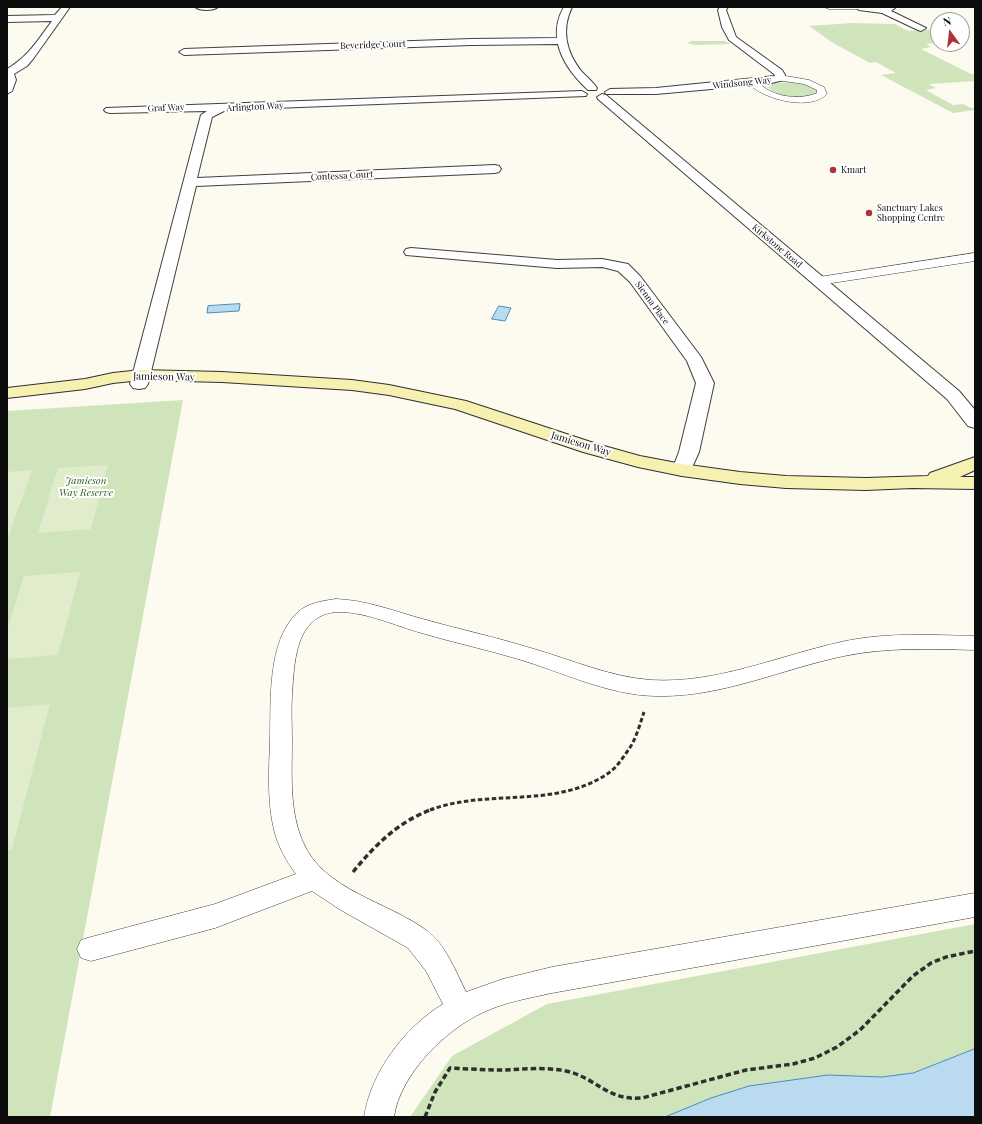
<!DOCTYPE html>
<style>
body{margin:0}
#map{position:relative;width:982px;height:1124px;overflow:hidden;background:#fdfbef;font-family:"Playfair Display",serif}
canvas{display:block}
.frame{position:absolute;inset:0;border:8px solid #0d0d0d;pointer-events:none}
.north{position:absolute;left:930px;top:12px;width:40px;height:40px;box-sizing:border-box;background:#fff;border:1px solid #9e9e9e;border-radius:50%;rotate:345deg;font-size:11px;font-weight:700;line-height:16px;text-align:center;color:#0d0d0d}
.north::after{content:'';display:block;margin:auto;width:14px;height:18px;background:#ae3437;clip-path:polygon(50% 0,100% 100%,50% 72%,0 100%)}
</style>
<div id="map">
<canvas width="982" height="1124"></canvas>
<div class="frame"></div>
<div class="north">N</div>
</div>
<script>
const ctx = document.querySelector('canvas').getContext('2d');
ctx.lineJoin = 'round';
function paint(path, color) {
  ctx.fillStyle = color;
  ctx.fill(path, 'evenodd');
}
function stroke(path, color, width, dash) {
  ctx.strokeStyle = color;
  ctx.lineWidth = width;
  ctx.lineCap = dash ? 'butt' : 'round';
  ctx.setLineDash(dash || []);
  ctx.stroke(path);
}
function label(font, color, halo, rows, align = 'center') {
  ctx.font = font + ' "Playfair Display",serif';
  ctx.lineWidth = 4;
  ctx.setLineDash([]);
  ctx.textBaseline = 'middle';
  ctx.strokeStyle = halo;
  ctx.fillStyle = color;
  for (const [text, x, y, turn = 0] of rows) {
    ctx.save();
    ctx.translate(x, y);
    ctx.rotate((+turn || 0) * Math.PI / 180);
    ctx.textAlign = isNaN(turn) ? turn : align;
    if (halo) ctx.strokeText(text, 0, 0);
    ctx.fillText(text, 0, 0);
    ctx.restore();
  }
}
paint(new Path2D(`
 M852,23L895,24L908,31L938,29V43L926,44L931,47L921,49L971,74H975V81L929,84L936,88L926,90L953,105L963,104L971,108H975V110L953,113L881,75L896,73L876,62L870,63L833,43L809,26Z
 M692,41H724L731,44L695,45L687,43Z
 M790,82L804,84L816,89L817,92C806,101 777,99 768,87L771,83Z
 M183,400L50,1117H7V411Z
 M975,924V1117H410L452,1056L547,1004Z`), '#d0e4bc');
paint(new Path2D(`
 M108,465L91,529L38,533L58,468Z
 M32,470L9,535H7V472Z
 M80,572L58,655L7,659V629L24,576Z
 M50,704L12,849L7,850V708Z`), '#e1eccd');
const water = new Path2D(`
 M240,304L239,311L207,313L208,306Z
 M499,306L511,308L505,321L492,319Z
 M975,1049V1117H665L711,1098L749,1086L828,1075L882,1077L913,1073Z`);
paint(water, '#b9daef');
stroke(water, '#488dbf', 1);
const lane = new Path2D(`
 M825,7H861L857,9H829Z
 M780,75L809,80L824,87L827,94C810,112 761,99 747,82L751,79C758,81 764,88 770,91C784,98 803,99 817,93V90L804,84L777,80L776,78Z
 M975,253V261L819,285L814,284L812,281L814,278L819,277Z
 M336,599C365,600 391,610 419,618C457,629 496,637 534,649C572,660 610,677 651,680C716,684 778,656 841,642C885,632 930,635 975,636V650C931,649 887,647 844,656C781,669 721,698 655,696C608,695 562,672 518,659C485,649 451,642 418,632C393,625 344,602 319,617C294,631 294,670 292,695C291,710 292,725 292,740C292,773 289,811 303,842C323,890 388,902 426,930C445,943 456,972 466,992L503,979L552,967L975,893V917L552,993C530,998 505,1002 484,1012C446,1029 400,1074 394,1117H364C371,1072 404,1028 443,1004L426,971L408,948L339,909L312,891L215,928L91,961L81,958L77,949L81,940L91,937L215,904L296,874C286,861 278,846 274,830C267,801 269,769 270,739C271,701 267,642 297,613C307,603 322,601 336,599Z`);
const street = new Path2D(`
 M62,7H70L33,59L27,66L14,74L16,80L12,91L7,94V69C28,57 38,40 52,21L7,22V16L55,15Z
 M195,7H218C213,11 200,11 195,7Z
 M564,7H572C561,30 566,52 582,72C587,77 593,82 597,88L596,90H588C575,78 562,62 558,44L471,45L184,55L179,52L184,49L471,39L557,38C556,27 558,17 564,7Z
 M720,7H728L726,10L736,37L782,70L785,75L784,80L767,84L656,94H606L605,92L610,89L656,88L775,76L774,74L729,40L722,27L718,10Z
 M855,7H896L891,11L926,28L921,31L918,30L882,13L859,10Z
 M582,91L587,94L586,96L248,109L224,111L212,117L197,178L495,165L499,166L501,169L499,172L495,173L196,186L148,384L145,388L139,389L133,388L130,384L201,115L207,111L110,113L106,112L104,110L106,108Z
 M602,94L606,95L959,391L975,410V428L968,426L947,399L598,99L597,97Z
 M411,248L557,260L602,259L628,264L640,276L701,357L714,383L699,452L689,474L682,476L675,474L672,470L679,452L696,383L687,361L630,282L618,271L602,267L557,268L406,255L404,252L406,249Z`);
const secondary = new Path2D(`
 M141,370L222,372L352,380L389,385L466,401L597,444L640,456L682,464L740,472L786,476L866,478L928,476L930,473L975,457V470L960,477H975V489L912,488L866,490L786,488L740,484L682,476L638,467L583,452L455,409L389,395L352,390L222,382L141,380L113,383L85,389L7,398V388L85,379L113,373Z`);
stroke(lane, '#404040', 1);
stroke(street, '#404040', 2);
stroke(secondary, '#2f2f2f', 2);
stroke(new Path2D(`
 M430,810C488,788 557,810 610,772C617,767 624,756 629,749C636,739 640,724 644,712`), '#2f2f2f', 3, [4.5, 2.5]);
stroke(new Path2D(`
 M353,872C375,845 399,821 433,809
 M425,1117L435,1092L450,1068C468,1069 487,1070 505,1070C525,1069 546,1067 566,1071C597,1078 607,1101 642,1098L746,1070L793,1064L815,1058L837,1047L860,1030L913,976L931,963L946,957L975,951`), '#2f2f2f', 3.5, [5.5, 3]);
paint(lane, '#fff');
paint(street, '#fff');
paint(secondary, '#f6f0b1');
for (const [x, y, r, color] of [
 [833,170,4,"#ae3437"],
 [869,213,4,"#ae3437"]
]) {
  const dot = new Path2D();
  dot.arc(x, y, r, 0, 2 * Math.PI);
  ctx.fillStyle = color;
  ctx.fill(dot);
  stroke(dot, '#fff', 1.5);
}
label('9px', '#0d0d0d', '#fff', [
 ["Beveridge Court",373,45,-2],
 ["Windsong Way",742,83,-6],
 ["Arlington Way",255,107,-3],
 ["Graf Way",166,108,-2],
 ["Contessa Court",342,176,-3],
 ["Kirkstone Road",777,246,40],
 ["Sienna Place",652,303,54]
]);
label('9px', '#0d0d0d', '#fff', [
 ["Kmart",841,170],
 ["Sanctuary Lakes",877,208],
 ["Shopping Centre",877,218]
], 'left');
label('10px', '#0d0d0d', '#fff', [
 ["Jamieson Way",164,377,1],
 ["Jamieson Way",581,444,17]
]);
label('italic 10px', '#2f5e25', '#fff', [
 ["Jamieson",86,481],
 ["Way Reserve",86,493]
]);
</script>
